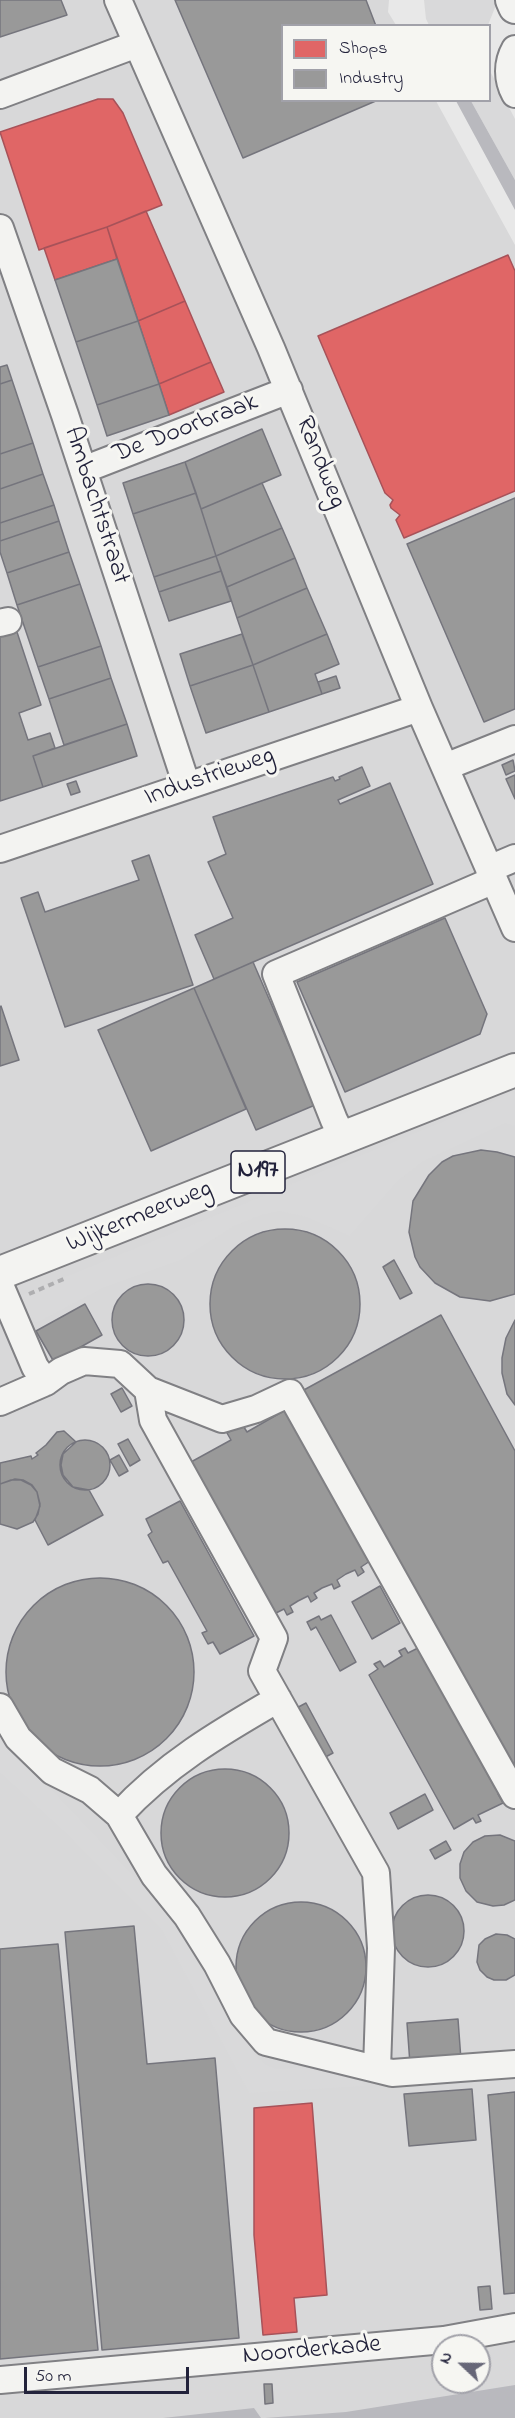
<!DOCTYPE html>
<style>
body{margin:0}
#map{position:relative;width:515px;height:2418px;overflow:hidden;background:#e8e8e8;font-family:"Indie Flower",sans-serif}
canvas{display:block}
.legend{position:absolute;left:281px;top:24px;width:210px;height:78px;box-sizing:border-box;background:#f6f6f2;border:2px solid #a1a1a9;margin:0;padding:8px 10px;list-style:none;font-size:18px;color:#22223b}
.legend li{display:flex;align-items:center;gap:12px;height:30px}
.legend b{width:30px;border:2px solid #a1a1a9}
.north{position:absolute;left:431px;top:2334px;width:60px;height:60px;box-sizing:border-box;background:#f6f6f2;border:2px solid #a1a1a9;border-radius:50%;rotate:292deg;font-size:16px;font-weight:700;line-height:24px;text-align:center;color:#22223b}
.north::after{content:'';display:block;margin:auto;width:21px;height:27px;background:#676778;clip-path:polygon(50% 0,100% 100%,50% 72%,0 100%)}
.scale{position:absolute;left:24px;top:2367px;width:165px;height:27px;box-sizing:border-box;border:3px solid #22223b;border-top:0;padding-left:8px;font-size:18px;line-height:21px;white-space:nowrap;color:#22223b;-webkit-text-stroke:4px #f6f6f2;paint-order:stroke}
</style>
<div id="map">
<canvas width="515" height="2418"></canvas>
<ul class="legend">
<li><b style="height:16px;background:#e06666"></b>Shops</li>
<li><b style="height:16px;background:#999"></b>Industry</li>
</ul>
<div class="north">N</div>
<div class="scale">50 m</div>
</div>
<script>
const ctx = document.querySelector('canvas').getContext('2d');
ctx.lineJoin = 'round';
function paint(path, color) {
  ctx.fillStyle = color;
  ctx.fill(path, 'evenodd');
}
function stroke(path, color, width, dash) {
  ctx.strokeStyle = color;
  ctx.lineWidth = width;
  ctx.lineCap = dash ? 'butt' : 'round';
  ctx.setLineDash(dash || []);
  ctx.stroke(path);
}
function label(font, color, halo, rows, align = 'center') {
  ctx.font = font + ' "Indie Flower",sans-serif';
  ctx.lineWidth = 6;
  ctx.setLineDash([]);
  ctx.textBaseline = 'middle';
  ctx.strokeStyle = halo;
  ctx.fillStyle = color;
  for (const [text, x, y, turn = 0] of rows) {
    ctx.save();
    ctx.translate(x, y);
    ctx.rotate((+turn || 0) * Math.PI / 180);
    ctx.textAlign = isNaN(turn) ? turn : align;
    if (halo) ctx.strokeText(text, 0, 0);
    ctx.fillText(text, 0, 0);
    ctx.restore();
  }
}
paint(new Path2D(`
 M0,0H389L388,12L396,25L282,26V100L436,101L515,245V2418H0ZM443,2346H479V2382H443Z`), '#d8d8d9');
paint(new Path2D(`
 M424,0H495L496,5L488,25H429L426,19Z
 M490,71L515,119V180L471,101L490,100Z
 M0,558L16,607L0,613Z
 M515,1092V1126L505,1123L424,1161L399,1180L350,1236L307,1217L279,1211L261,1215L234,1226L181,1260L103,1288L36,1323L28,1317L17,1297Z
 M0,1735L193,1938L255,2055L267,2065L277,2069L340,2065L355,2073L365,2086L249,2093L160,1927L74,1841L0,1773Z`), '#d9d9da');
paint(new Path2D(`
 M456,101H471L515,180V210Z
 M515,2385V2418H265L346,2412Z
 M254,2408L261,2418H163Z`), '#b9b9be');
const shops = new Path2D(`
 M98,99H113L123,113L162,205L107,227L39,250L0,132Z
 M146,211L185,301L138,321L107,227Z
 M107,227L117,259L55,280L44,248Z
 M508,255L515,271V491L404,538L396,520L400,515L391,508L390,505L393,500L385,493L318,336Z
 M185,301L211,362L159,384L138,321Z
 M211,362L224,392L169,415L159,384Z
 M312,2103L327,2295L294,2298L297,2332L263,2335L254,2235V2108Z`);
paint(shops, '#e06666');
stroke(shops, '#a75259', 1.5);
const industry = new Path2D(`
 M0,0H61L67,15L0,37Z
 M175,0H366L376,26H282V100H378L243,158Z
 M117,259L138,321L76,342L55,280Z
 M138,321L159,384L97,405L76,342Z
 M7,365L12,380L0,384V367Z
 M12,380L33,443L0,454V384Z
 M159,384L169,415L107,436L97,405Z
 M262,429L281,475L201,509L185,462Z
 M33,443L43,474L0,489V454Z
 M185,462L196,493L133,514L123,483Z
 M43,474L54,505L0,523V489Z
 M262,483L282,528L216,556L201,509Z
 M196,493L216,556L154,577L133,514Z
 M515,498V709L484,722L407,544Z
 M54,505L59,521L0,541V523Z
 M59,521L69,552L7,573L0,552V541Z
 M282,528L295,558L227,587L216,556Z
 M69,552L80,584L17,605L7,573Z
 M216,556L221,571L159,592L154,577Z
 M295,558L307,588L237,618L227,587Z
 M221,571L231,601L169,621L159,592Z
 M80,584L101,646L38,667L17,605Z
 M307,588L327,634L253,665L237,618Z
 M15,626L41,705L19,713L28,740L50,733L55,748L33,756L43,787L0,801V631Z
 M242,634L253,665L190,686L180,654Z
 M327,634L339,664L315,674L322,694L269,712L253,665Z
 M101,646L111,678L49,699L38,667Z
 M253,665L269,712L206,733L190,686Z
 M336,676L340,688L322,694L318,682Z
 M111,678L127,724L64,745L49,699Z
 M127,724L137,756L43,787L33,756Z
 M513,760L515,771L506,775L502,765Z
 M362,767L370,786L338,800L340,804L390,783L433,884L214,979L195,935L233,918L208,862L226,854L213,817L333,777L335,781L340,779L339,777Z
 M515,775V799L506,779Z
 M76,781L80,792L71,795L67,784Z
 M149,855L193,985L65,1027L21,898L38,892L45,912L139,880L132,861Z
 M445,918L487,1014L480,1034L345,1092L297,982Z
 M253,962L315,1105L256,1130L194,988Z
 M194,988L246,1109L151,1151L98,1030Z
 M1,1006L19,1060L0,1066V1007Z
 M481,1150L497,1152L515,1157V1294L490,1301L460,1297L435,1283L420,1267L415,1257L409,1232L413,1201L429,1175L442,1162L453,1156Z
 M210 1304a75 75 0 1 1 150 0a75 75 0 1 1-150 0Z
 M394,1260L412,1293L400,1299L383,1267Z
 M112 1320a36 36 0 1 1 72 0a36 36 0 1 1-72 0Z
 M85,1304L102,1335L54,1362L36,1331Z
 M441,1315L515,1451V1779L302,1391Z
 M515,1320V1405L507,1394L502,1373V1358L506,1338Z
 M122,1388L132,1406L121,1412L111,1394Z
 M287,1409L370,1561L361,1567L364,1572L358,1576L355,1570L346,1574L337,1580L340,1586L334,1589L332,1584L322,1588L314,1593L317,1598L311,1602L308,1596L298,1601L290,1606L293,1612L287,1615L284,1609L274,1614L191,1462L231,1440L227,1433L242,1424L247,1432Z
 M64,1431L76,1442L63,1454L61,1465L63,1475L73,1487L89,1490L103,1515L48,1545L35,1520L40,1506L37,1492L31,1485L21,1480H11L0,1484V1463L31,1456L32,1459L38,1455L36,1453L46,1445L57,1432Z
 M128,1439L140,1460L130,1466L118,1444Z
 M60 1465a25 25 0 1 1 50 0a25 25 0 1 1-50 0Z
 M119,1455L128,1471L119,1476L110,1460Z
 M15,1479L23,1480L32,1485L37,1492L40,1504L38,1514L33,1522L17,1529L0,1524V1484Z
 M180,1501L254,1636L220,1654L213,1642L208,1644L202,1633L207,1631L168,1561L163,1563L148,1535L152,1532L146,1519Z
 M6 1672a94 94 0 1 1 188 0a94 94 0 1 1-188 0Z
 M380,1586L400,1623L372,1639L352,1602Z
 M331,1615L356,1662L340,1671L316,1627L311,1630L307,1622L319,1616L321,1620Z
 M405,1648L408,1653L418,1648L495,1788L497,1786L500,1792L498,1794L503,1803L478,1815L481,1821L476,1823L473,1818L454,1829L369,1675L378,1669L374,1664L380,1661L384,1667L402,1656L399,1651Z
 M306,1703L333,1753L316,1762L289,1712Z
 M161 1833a64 64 0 1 1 128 0a64 64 0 1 1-128 0Z
 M425,1794L433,1810L398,1829L390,1813Z
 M500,1835L515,1841V1900L504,1905L493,1906L477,1902L466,1891L460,1878V1864L464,1852L473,1842L485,1836Z
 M446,1841L451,1850L435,1859L430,1850Z
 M392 1931a36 36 0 1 1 72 0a36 36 0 1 1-72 0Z
 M236 1967a65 65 0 1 1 130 0a65 65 0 1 1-130 0Z
 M134,1926L147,2064L215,2058L239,2338L102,2350L65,1932Z
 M496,1934L507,1935L515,1939V1975L506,1980H494L487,1977L480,1970L477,1962L479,1945L485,1939Z
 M58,1944L98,2350L0,2359V1949Z
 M458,2019L461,2060L410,2064L407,2023Z
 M472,2089L476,2140L409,2146L404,2094Z
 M515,2092V2293L504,2294L488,2095Z
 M490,2286L492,2309L480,2310L478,2287Z
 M264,2384H272L273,2403L265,2404Z`);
paint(industry, '#999');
stroke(industry, '#75757d', 1.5);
const minor = new Path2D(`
 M118,0L271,348L419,708L515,928
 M515,49C507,63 507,79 515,94
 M0,95L137,44
 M0,228L65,415L187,786
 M83,470L289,390
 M0,623L8,621
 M445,767L515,739
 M0,849L419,708
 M489,869L515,858
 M343,1138L334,1120L276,974L494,880
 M0,1285L35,1367L46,1382L61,1371L84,1361L120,1364L148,1390L222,1419L256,1409L290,1393L515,1795
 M148,1390L153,1420L274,1638L262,1671L376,1873L381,1948L377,2069
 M0,1402L46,1382
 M0,1707L18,1738L52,1771L90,1790L119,1815L154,1875L187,1916L217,1964L243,2015L266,2042L392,2073L515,2064
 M119,1815C165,1765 219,1733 278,1699
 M0,2380L444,2340L515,2327`);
const major = new Path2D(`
 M512,0L515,7
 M0,1273L515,1070`);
stroke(minor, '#808084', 30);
stroke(major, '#808084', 36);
stroke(new Path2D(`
 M29,1294L66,1278`), '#aeaeb0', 4, [6, 4.5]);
stroke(minor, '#f3f3f1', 26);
stroke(major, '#f3f3f1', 32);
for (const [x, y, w] of [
 [258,1172,54]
]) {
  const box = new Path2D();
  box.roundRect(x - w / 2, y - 21, w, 42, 4.5);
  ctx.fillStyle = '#f6f6f2';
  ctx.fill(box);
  stroke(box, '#22223b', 1.5);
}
label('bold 24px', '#22223b', null, [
 ["N197",258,1172]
]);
label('26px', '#22223b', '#f6f6f2', [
 ["De Doorbraak",186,430,-21],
 ["Randweg",319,463,68],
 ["Ambachtstraat",95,506,72],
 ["Industrieweg",210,778,-19],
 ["Wijkermeerweg",140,1218,-22],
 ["Noorderkade",312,2352,-5]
]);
</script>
